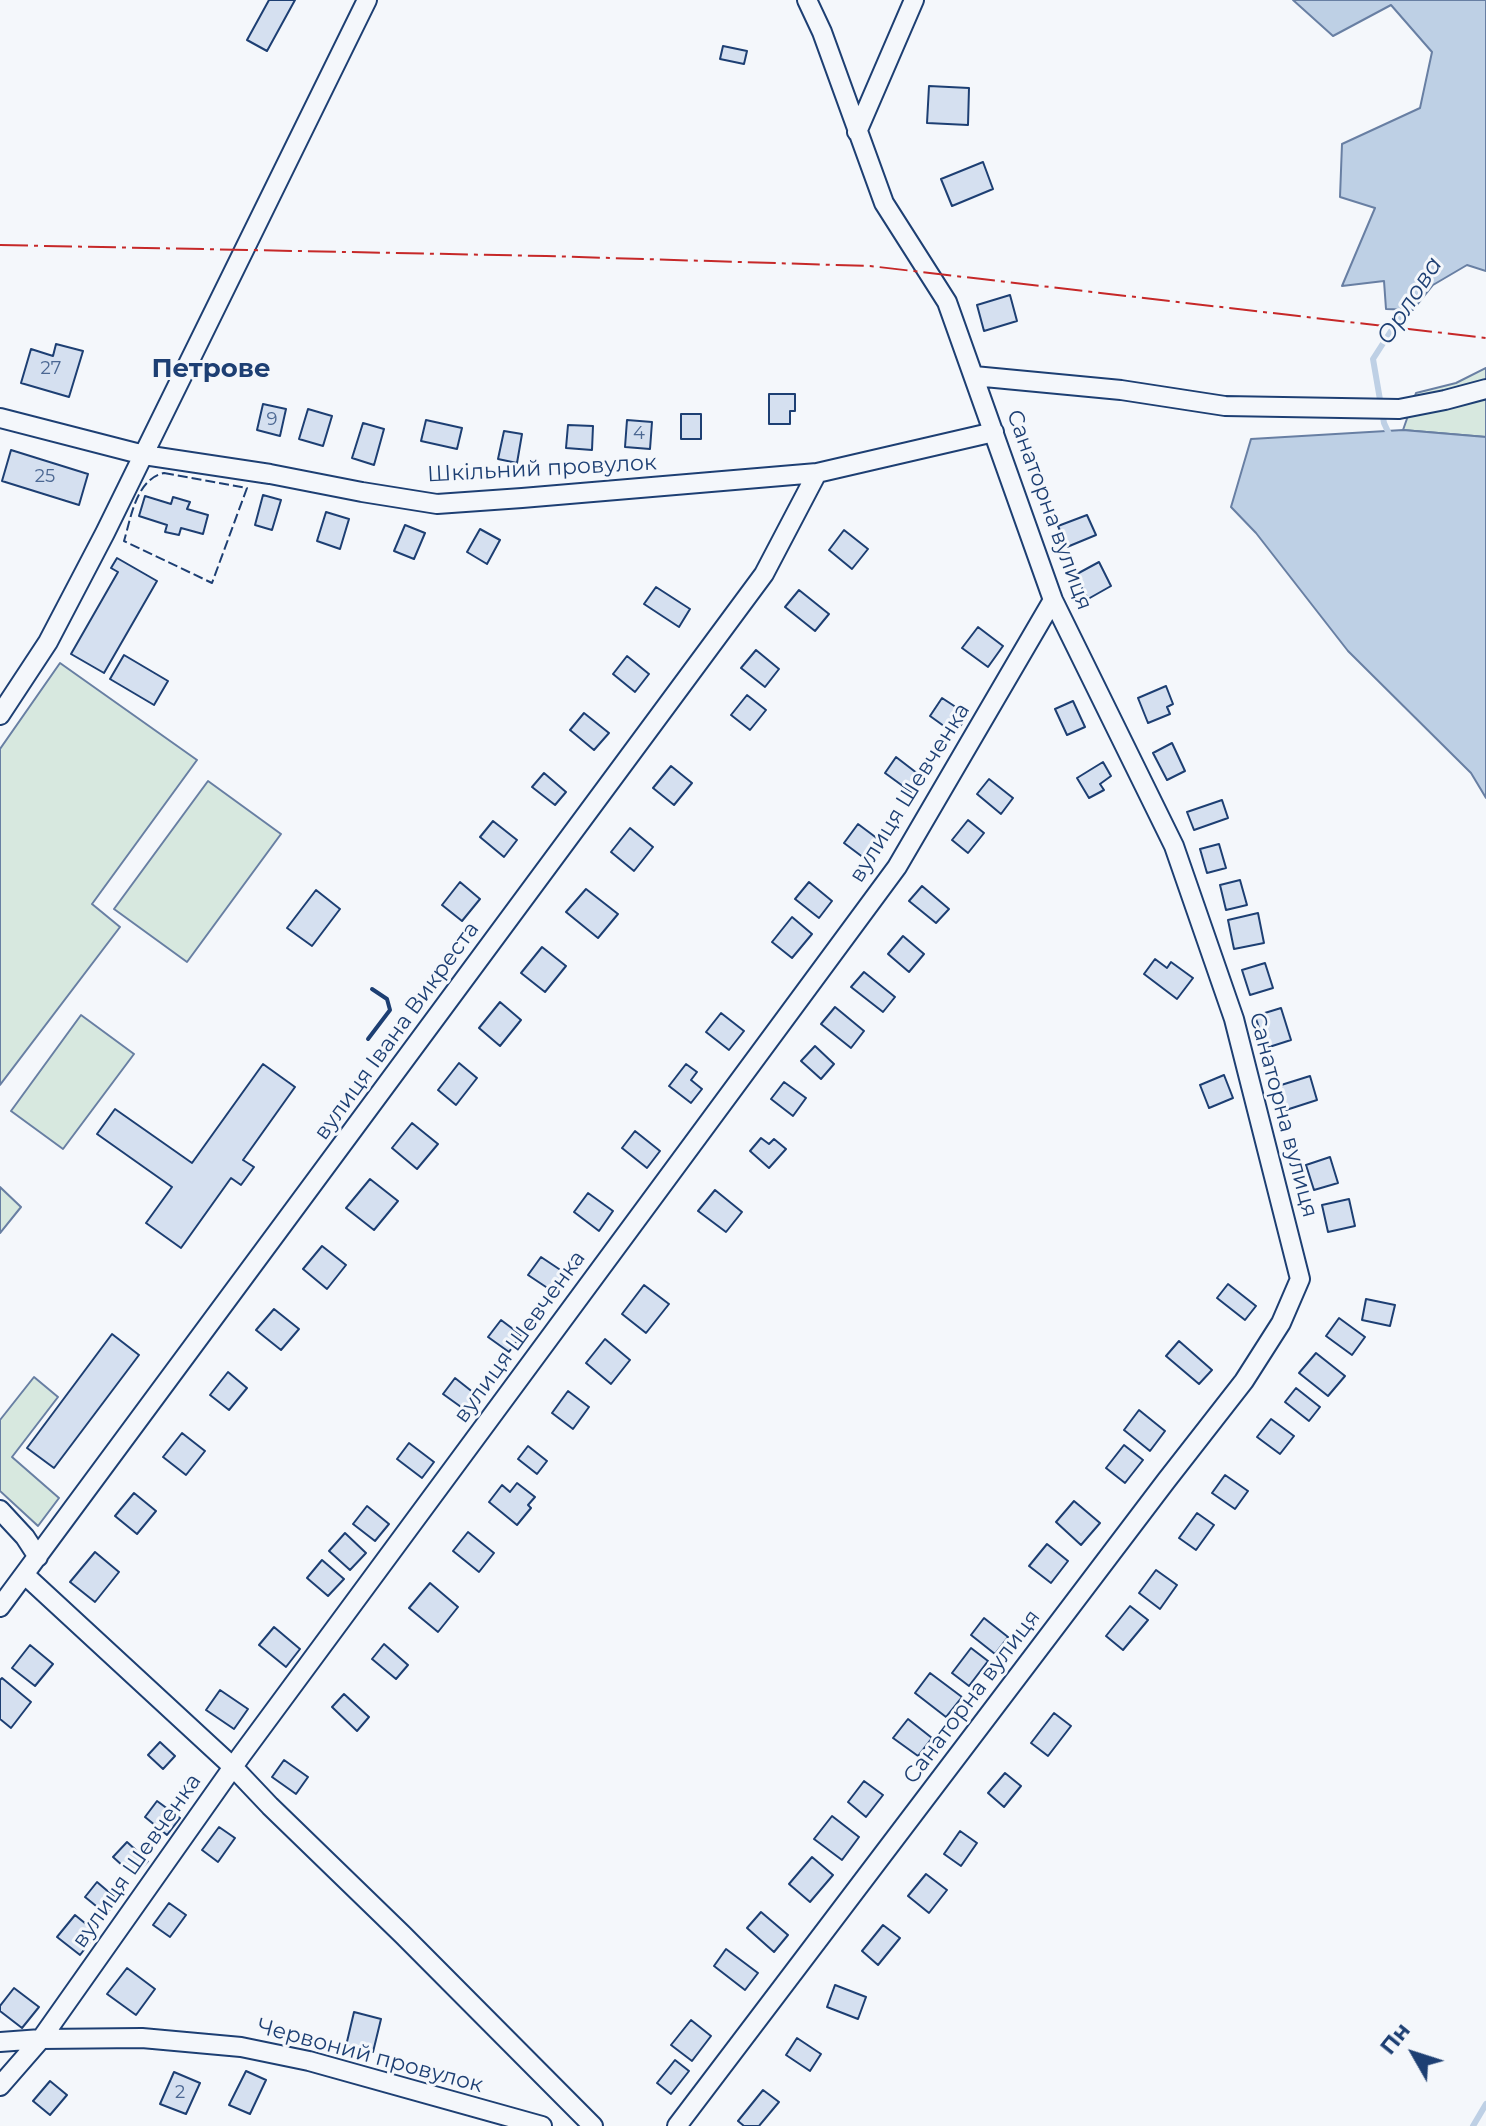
<!DOCTYPE html>
<meta charset="utf-8">
<style>
body{margin:0}
#map{position:relative;width:1486px;height:2126px;overflow:hidden;background:#f4f7fb;font-family:Montserrat,sans-serif}
canvas{display:block}
.north{position:absolute;left:1374px;top:2014px;width:80px;height:80px;-webkit-text-stroke:6px #f4f7fb;paint-order:stroke;rotate:309deg;font-size:22px;font-weight:700;line-height:32px;text-align:center;color:#1d3f73}
.north::after{content:'';display:block;margin:auto;width:28px;height:36px;background:#1d3f73;clip-path:polygon(50% 0,100% 100%,50% 72%,0 100%)}
</style>
<div id="map">
<canvas width="1486" height="2126"></canvas>
<div class="north">Пн</div>
</div>
<script>
const ctx = document.querySelector('canvas').getContext('2d');
ctx.lineJoin = 'round';
function paint(path, color) {
  ctx.fillStyle = color;
  ctx.fill(path, 'evenodd');
}
function stroke(path, color, width, dash) {
  ctx.strokeStyle = color;
  ctx.lineWidth = width;
  ctx.lineCap = dash ? 'butt' : 'round';
  ctx.setLineDash(dash || []);
  ctx.stroke(path);
}
function label(font, color, halo, rows, align = 'center') {
  ctx.font = font + ' Montserrat,sans-serif';
  ctx.lineWidth = 6;
  ctx.setLineDash([]);
  ctx.textBaseline = 'middle';
  ctx.strokeStyle = halo;
  ctx.fillStyle = color;
  for (const [text, x, y, turn = 0] of rows) {
    ctx.save();
    ctx.translate(x, y);
    ctx.rotate((+turn || 0) * Math.PI / 180);
    ctx.textAlign = isNaN(turn) ? turn : align;
    if (halo) ctx.strokeText(text, 0, 0);
    ctx.fillText(text, 0, 0);
    ctx.restore();
  }
}
const green = new Path2D(`
 M1486,368V437L1403,430L1416,393L1456,383Z
 M60,663L197,760L92,904L120,927L0,1085V749Z
 M208,781L281,834L187,962L114,909Z
 M81,1015L134,1054L63,1149L11,1111Z
 M0,1187L21,1207L0,1233Z
 M34,1377L58,1397L12,1457L59,1498L38,1526L0,1491V1420Z`);
paint(green, '#d7e8df');
stroke(green, '#687fa3', 2);
const water = new Path2D(`
 M1293,0H1486V271L1467,265L1433,285L1413,310L1386,309L1384,281L1342,286L1375,208L1340,197L1342,144L1420,108L1432,52L1391,5L1333,36Z
 M1403,430L1486,437V798L1471,773L1348,651L1256,533L1231,507L1251,439Z`);
paint(water, '#bed0e5');
stroke(water, '#687fa3', 2);
stroke(new Path2D(`
 M1390,436L1384,423L1373,359L1409,303
 M1473,2126L1486,2104`), '#bed0e5', 6);
const building = new Path2D(`
 M269,0H295L267,51L247,40Z
 M723,46L747,51L744,64L720,59Z
 M929,86L969,88L968,125L927,123Z
 M983,162L993,189L952,206L941,179Z
 M1010,295L1017,321L984,331L977,305Z
 M56,344L83,351L69,397L21,383L31,349L53,356Z
 M769,394H795V411H790V424H769Z
 M263,404L286,409L280,436L257,430Z
 M308,409L332,416L323,446L299,439Z
 M681,414H701V439H681Z
 M426,420L462,428L457,449L421,441Z
 M627,420L652,422L650,449L625,447Z
 M363,423L384,429L374,465L352,458Z
 M568,425L593,426L592,450L566,448Z
 M504,431L522,434L517,463L498,459Z
 M11,450L88,474L79,505L2,481Z
 M263,495L281,500L272,530L255,525Z
 M145,496L171,504L173,497L190,502L187,509L208,515L203,534L181,528L179,535L165,532L167,525L139,516Z
 M326,512L349,519L340,549L317,541Z
 M1087,515L1096,535L1067,547L1058,526Z
 M405,525L425,533L414,559L394,551Z
 M480,529L500,540L487,564L467,552Z
 M844,530L868,549L852,569L829,550Z
 M117,558L157,581L104,673L71,654L118,572L111,568Z
 M1099,562L1111,586L1088,599L1075,575Z
 M656,587L690,609L679,627L644,604Z
 M799,590L829,614L815,631L785,607Z
 M978,627L1003,646L988,667L962,648Z
 M756,650L779,669L765,687L741,668Z
 M124,655L168,681L154,705L110,679Z
 M627,656L649,674L635,692L613,674Z
 M1166,686L1173,704L1167,707L1170,714L1148,723L1138,698Z
 M747,695L766,710L750,730L731,715Z
 M942,698L968,715L955,734L930,716Z
 M1073,701L1085,727L1067,735L1055,709Z
 M584,713L609,733L594,750L570,730Z
 M1172,743L1185,771L1167,780L1153,753Z
 M896,757L922,777L911,792L885,773Z
 M1103,762L1111,776L1100,784L1104,790L1089,798L1077,778Z
 M671,766L692,783L674,805L653,788Z
 M544,773L566,792L555,805L532,787Z
 M989,779L1013,798L1001,814L977,794Z
 M1222,800L1228,818L1194,830L1187,812Z
 M968,820L984,833L968,853L952,840Z
 M493,821L517,840L504,857L480,837Z
 M858,824L882,842L868,861L844,843Z
 M630,828L653,847L634,871L611,852Z
 M1219,844L1226,868L1207,873L1200,849Z
 M1240,880L1247,905L1226,910L1220,885Z
 M460,882L480,899L462,921L442,905Z
 M809,882L832,901L819,918L795,899Z
 M922,886L949,909L936,923L909,901Z
 M586,889L618,914L598,938L566,912Z
 M316,890L340,909L312,946L287,928Z
 M1258,913L1264,943L1234,949L1228,920Z
 M792,917L812,934L792,958L772,942Z
 M903,936L924,954L909,972L888,954Z
 M542,947L566,966L545,992L521,973Z
 M1155,959L1167,968L1171,962L1193,978L1177,999L1144,974Z
 M1265,963L1273,988L1250,995L1242,970Z
 M864,972L895,997L883,1012L851,987Z
 M500,1002L521,1020L500,1046L479,1028Z
 M835,1007L864,1031L851,1048L821,1024Z
 M1281,1008L1291,1040L1266,1048L1255,1016Z
 M721,1013L744,1031L729,1050L706,1032Z
 M815,1046L834,1064L821,1079L801,1061Z
 M459,1063L477,1078L456,1105L438,1090Z
 M263,1064L295,1087L243,1160L254,1167L241,1185L231,1178L181,1248L146,1223L172,1187L97,1134L115,1109L192,1163Z
 M686,1064L697,1072L691,1080L702,1089L691,1103L669,1086Z
 M1224,1075L1233,1098L1209,1108L1200,1085Z
 M1310,1076L1317,1100L1286,1110L1278,1086Z
 M784,1082L806,1098L793,1116L771,1099Z
 M412,1123L438,1144L417,1169L392,1148Z
 M635,1131L660,1151L647,1168L622,1148Z
 M761,1138L769,1144L774,1139L786,1149L769,1168L750,1151Z
 M1330,1157L1338,1183L1314,1190L1306,1165Z
 M370,1179L398,1201L374,1230L346,1208Z
 M715,1190L742,1212L726,1232L698,1211Z
 M588,1193L613,1211L599,1231L574,1212Z
 M1349,1199L1355,1226L1328,1232L1322,1205Z
 M322,1246L346,1265L327,1289L303,1269Z
 M541,1257L568,1275L555,1293L528,1275Z
 M1228,1284L1256,1306L1245,1320L1217,1298Z
 M644,1285L669,1304L646,1333L622,1314Z
 M1366,1299L1395,1305L1390,1326L1362,1320Z
 M274,1309L299,1329L281,1350L256,1330Z
 M1339,1318L1365,1337L1352,1355L1326,1336Z
 M501,1320L521,1335L509,1352L488,1337Z
 M112,1334L139,1355L54,1468L27,1448Z
 M605,1339L630,1360L611,1384L586,1363Z
 M1179,1341L1212,1370L1199,1384L1166,1356Z
 M1316,1353L1345,1376L1328,1396L1299,1373Z
 M228,1372L247,1388L229,1410L210,1395Z
 M455,1378L479,1397L468,1412L443,1394Z
 M1296,1388L1320,1407L1309,1421L1285,1402Z
 M568,1391L589,1407L573,1429L552,1413Z
 M1139,1410L1165,1431L1150,1451L1124,1430Z
 M1271,1419L1294,1436L1280,1454L1257,1437Z
 M182,1433L205,1451L186,1475L163,1457Z
 M409,1443L434,1462L422,1478L397,1459Z
 M1124,1445L1143,1460L1125,1483L1106,1468Z
 M528,1446L547,1461L537,1474L518,1459Z
 M1225,1475L1248,1491L1235,1509L1212,1493Z
 M517,1483L535,1497L528,1505L531,1508L517,1525L489,1502L502,1485L510,1492Z
 M134,1493L156,1511L137,1534L115,1516Z
 M1074,1501L1100,1523L1081,1545L1056,1522Z
 M367,1506L389,1524L375,1541L353,1524Z
 M1197,1513L1214,1525L1196,1550L1179,1538Z
 M468,1532L494,1553L479,1572L453,1551Z
 M345,1533L366,1553L350,1570L329,1551Z
 M1047,1544L1068,1561L1051,1583L1029,1566Z
 M95,1552L119,1572L95,1602L70,1582Z
 M322,1560L344,1579L328,1596L307,1578Z
 M1156,1570L1177,1585L1160,1609L1139,1593Z
 M430,1583L458,1607L438,1632L409,1608Z
 M1130,1606L1148,1620L1123,1650L1106,1636Z
 M984,1618L1008,1637L995,1654L971,1635Z
 M274,1627L300,1649L286,1667L259,1645Z
 M384,1644L408,1665L396,1679L372,1659Z
 M30,1645L53,1664L35,1686L12,1668Z
 M971,1648L988,1661L969,1686L952,1673Z
 M930,1673L962,1697L946,1717L915,1693Z
 M2,1678L31,1702L11,1728L0,1719V1680Z
 M220,1690L248,1709L234,1729L206,1710Z
 M344,1694L369,1717L357,1731L332,1707Z
 M1054,1713L1071,1726L1048,1756L1031,1743Z
 M908,1719L932,1738L918,1756L893,1738Z
 M160,1742L175,1756L163,1769L148,1755Z
 M284,1760L308,1777L296,1794L272,1777Z
 M1005,1773L1021,1786L1004,1807L988,1793Z
 M864,1781L883,1795L866,1817L848,1802Z
 M157,1801L180,1818L167,1835L145,1817Z
 M832,1816L859,1837L842,1860L814,1839Z
 M219,1827L235,1838L218,1862L202,1850Z
 M960,1831L977,1843L961,1866L944,1854Z
 M127,1842L148,1861L134,1876L113,1857Z
 M812,1857L833,1875L810,1902L789,1884Z
 M926,1874L947,1890L929,1913L908,1896Z
 M97,1882L118,1900L106,1914L85,1897Z
 M169,1903L186,1915L170,1937L153,1925Z
 M761,1912L788,1935L774,1952L747,1928Z
 M75,1915L97,1933L80,1955L57,1937Z
 M883,1925L900,1938L878,1965L862,1951Z
 M726,1949L758,1973L745,1990L714,1966Z
 M127,1968L155,1989L136,2015L107,1994Z
 M835,1985L866,1997L858,2019L827,2007Z
 M14,1988L39,2007L22,2028L0,2011V2006Z
 M354,2012L381,2019L373,2052L346,2046Z
 M691,2020L711,2036L692,2061L671,2045Z
 M797,2038L821,2054L810,2071L786,2055Z
 M675,2060L689,2071L671,2094L657,2083Z
 M246,2071L266,2080L250,2114L229,2105Z
 M174,2072L200,2083L186,2114L160,2104Z
 M50,2081L67,2095L50,2115L33,2101Z
 M763,2090L779,2102L759,2126H744L738,2121Z`);
paint(building, '#d5e0f0');
stroke(building, '#1d3f73', 2);
const street = new Path2D(`
 M857,132L914,0
 M974,376L1121,390L1225,406L1399,409L1445,400L1486,389
 M0,418L144,455L270,474L362,492L437,504L522,498L817,473L994,432
 M0,715L48,642L105,533L367,0
 M0,1510L25,1537L38,1557
 M25,1575L233,1767L270,1806L403,1935L593,2126
 M0,1607L764,574L817,473
 M0,2042L41,2039L142,2038L241,2047L309,2061L542,2126
 M0,2086L41,2039L240,1757L897,867L1053,600
 M677,2126L1166,1481L1244,1381L1281,1323L1300,1279L1234,1019L1174,846L1053,600L947,302L884,203L822,32L807,0`);
stroke(street, '#1d3f73', 22);
stroke(street, '#f4f7fb', 18);
stroke(new Path2D(`
 M164,473L247,488L212,583L124,541C131,518 136,479 164,473Z`), '#1d3f73', 2, [10, 4]);
stroke(new Path2D(`
 M368,1039L390,1010L387,999L372,989`), '#1d3f73', 4);
stroke(new Path2D(`
 M0,245L546,256L870,266L1486,338`), '#c62828', 2, [28, 6, 4, 6]);
label('18px', '#4b6792', null, [
 ["27",51,369],
 ["9",272,420],
 ["4",639,434],
 ["25",45,477],
 ["2",180,2093]
]);
label('22px', '#1d3f73', '#f4f7fb', [
 ["Шкільний провулок",542,469,-3],
 ["Санаторна вулиця",1049,510,70],
 ["вулиця Шевченка",910,793,-58],
 ["вулиця Івана Викреста",397,1031,-54],
 ["Санаторна вулиця",1283,1115,75],
 ["вулиця Шевченка",520,1337,-54],
 ["Санаторна вулиця",972,1697,-53],
 ["вулиця Шевченка",137,1861,-55],
 ["Червоний провулок",370,2056,15]
]);
label('italic 24px', '#1d3f73', '#f4f7fb', [
 ["Орлова",1410,301,-57]
]);
label('bold 26px', '#1d3f73', '#f4f7fb', [
 ["Петрове",211,369]
]);
</script>
